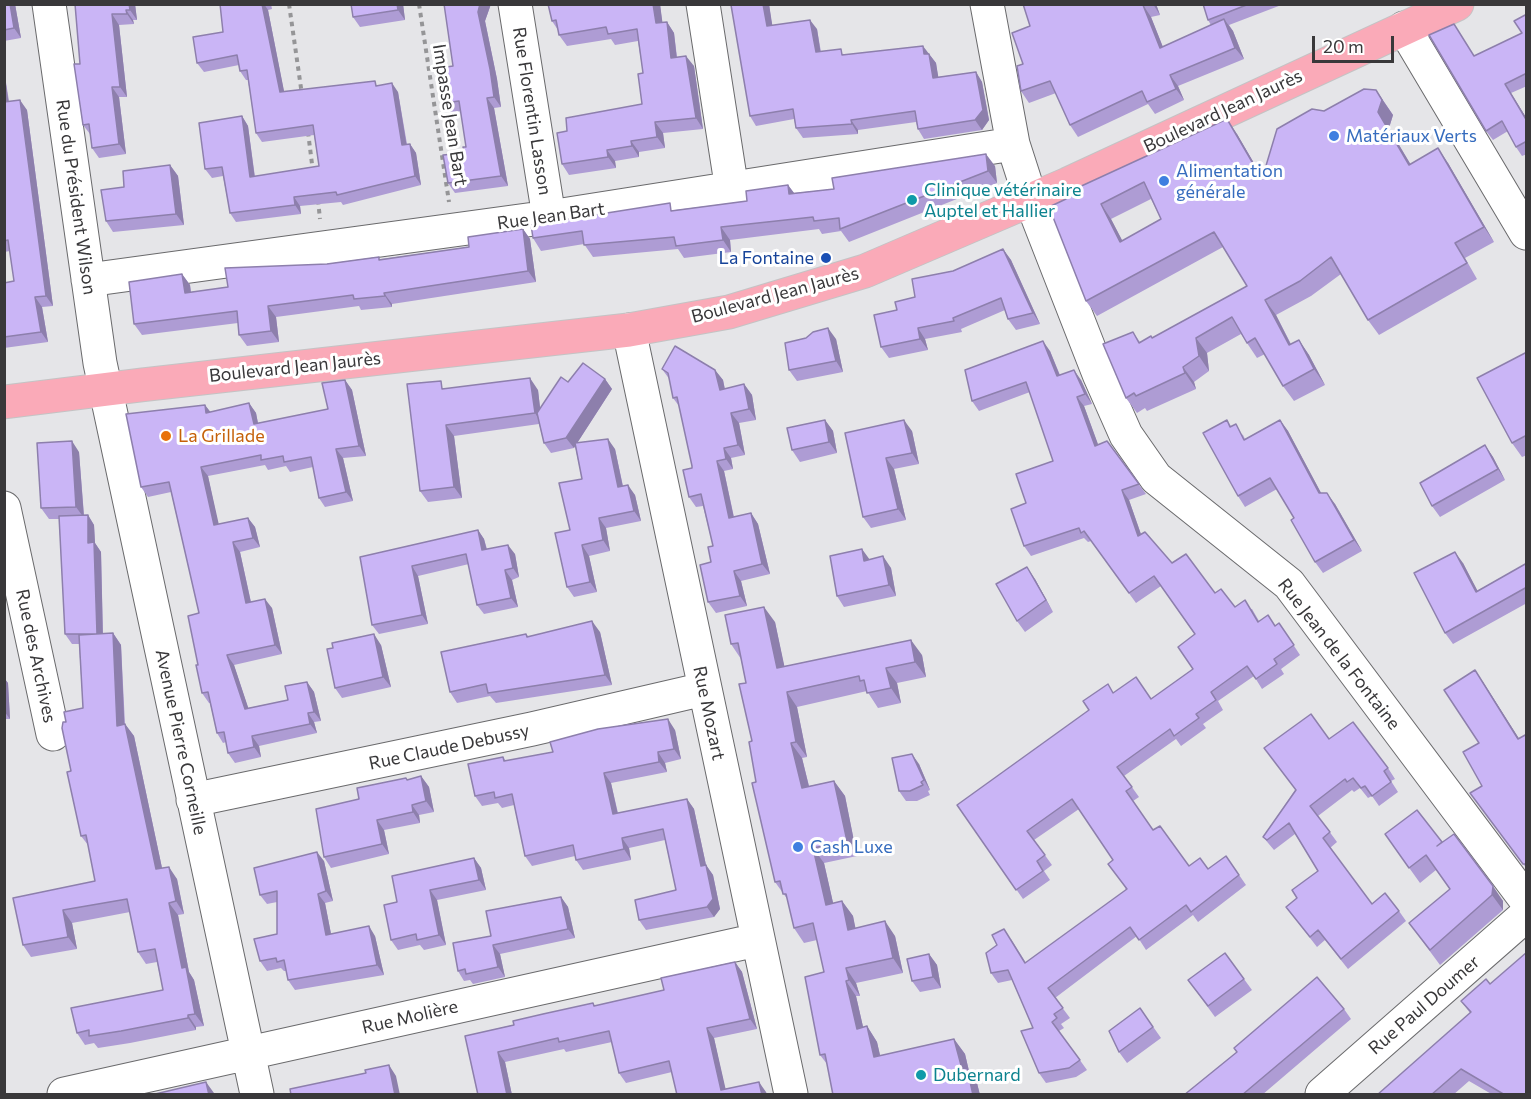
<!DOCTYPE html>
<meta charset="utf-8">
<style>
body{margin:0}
#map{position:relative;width:1531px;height:1099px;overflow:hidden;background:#e5e5e8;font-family:Commissioner,sans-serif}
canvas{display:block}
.frame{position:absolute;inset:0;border:6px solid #39383a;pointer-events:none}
.scale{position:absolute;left:1312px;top:36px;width:82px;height:27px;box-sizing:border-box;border:3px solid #39383a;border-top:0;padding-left:8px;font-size:18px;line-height:21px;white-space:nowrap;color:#39383a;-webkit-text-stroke:4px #fff;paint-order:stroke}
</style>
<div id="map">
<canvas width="1531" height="1099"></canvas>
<div class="frame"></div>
<div class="scale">20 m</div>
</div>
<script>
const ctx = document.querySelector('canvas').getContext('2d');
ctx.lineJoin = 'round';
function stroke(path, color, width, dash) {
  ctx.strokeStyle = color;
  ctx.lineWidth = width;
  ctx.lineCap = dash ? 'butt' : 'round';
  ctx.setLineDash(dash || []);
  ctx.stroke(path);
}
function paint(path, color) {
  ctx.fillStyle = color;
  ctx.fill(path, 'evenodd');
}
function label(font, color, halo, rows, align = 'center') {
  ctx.font = font + ' Commissioner,sans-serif';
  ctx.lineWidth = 6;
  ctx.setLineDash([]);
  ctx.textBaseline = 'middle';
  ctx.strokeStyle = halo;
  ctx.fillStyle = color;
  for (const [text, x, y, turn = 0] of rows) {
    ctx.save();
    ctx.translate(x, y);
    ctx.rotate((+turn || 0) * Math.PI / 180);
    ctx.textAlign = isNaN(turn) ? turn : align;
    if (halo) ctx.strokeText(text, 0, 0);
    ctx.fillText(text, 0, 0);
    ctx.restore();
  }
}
const minor = new Path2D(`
 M49,4L100,363L257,1094
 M515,4L549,217
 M703,4L732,190
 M987,4L1013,144L1031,200L1099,374L1126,435L1156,478L1289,584L1526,900
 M1404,28L1526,233
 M88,280L549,217L1013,144
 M629,330L791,1094
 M4,508L53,734
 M193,800L532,729L704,689
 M64,1094L757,940
 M1322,1094L1526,915`);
const major = new Path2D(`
 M4,402L141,385L629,330L729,312L865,271L1068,184L1457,4`);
stroke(minor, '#6a6a6c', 35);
stroke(major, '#c4c3c4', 35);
stroke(new Path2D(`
 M289,4L302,95
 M419,4L449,202
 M308,132L313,172
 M318,200L320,219`), '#959597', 4, [4.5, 4.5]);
stroke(minor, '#fff', 33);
stroke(major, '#faaab8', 33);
paint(new Path2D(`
 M4,4H15L21,38L4,41Z
 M75,4H135L137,20H133L134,24L119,25L127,97H119L126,154L99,158L92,148L90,134L83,125L80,64Z
 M220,4H271L272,9L268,10L284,92L378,85L398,92L407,144H410L416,153L421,185L343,205L341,202L300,206L301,214L236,222L230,213L223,176L212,178L205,169L242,116L248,126L255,177L319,166L314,135L262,142L256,133L248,80H246L240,71L239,65L204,72L197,63L223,32Z
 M351,4H403L405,20L360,27L353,17Z
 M444,4H491L485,21L497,79L501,107L494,108L508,186L455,193L448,183L466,147L461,111L451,113L444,103L453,66Z
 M548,4H660L662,22H667L674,33L677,57L694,66L703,129L663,133L665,148L639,152V157L615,161L616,168L569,175L562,164L567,131L642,104L643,73L638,41L615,45L611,39L567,46L559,35L558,30L552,21Z
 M769,4L772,26L817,29L821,52L844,54H929L936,63L938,77L976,72L982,82L989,120L982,130L924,139L918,129L916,122L858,130V134L803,138L796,128L794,119L756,126L750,116L731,5Z
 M1023,4H1156L1160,15L1151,17L1163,47L1211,25L1208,20L1203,4H1284L1229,25L1233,31L1244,59L1178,86L1184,100L1155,114L1148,104L1078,137L1070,125L1056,93L1029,103L1021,91L1023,64L1030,26Z
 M1527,14V86L1511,93L1527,119V154L1522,156L1516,147L1508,131L1493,140L1486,131L1454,24L1474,56L1522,33Z
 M4,70L9,101L27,110L53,306L42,307L48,342L4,348V283L14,281L10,251L4,252Z
 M1376,90L1393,115L1389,128L1410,164L1448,163L1494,242L1465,258L1477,279L1379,335L1368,320L1341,274L1311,296L1276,315L1291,344L1299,340L1309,355L1325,385L1294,401L1283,386L1265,354L1257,358L1241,334L1207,353L1209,371L1194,382L1196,389L1147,411L1145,408L1137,413L1126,398L1133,332L1140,342L1152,338L1247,286L1223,247L1097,316L1086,301L1049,207L1237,134L1262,177L1324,111ZM1151,199L1161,219L1122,241L1111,219Z
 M170,165L178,176L184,225L113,232L106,221L124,187Z
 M995,166L997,183L849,242L841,231L822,234L819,229L730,240L731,252L684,258L678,249L593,257L584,244L541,251L533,238L675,210L747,201L788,185L794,193L834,189Z
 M523,229L530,239L536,282L392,304V307L361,310L359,306L276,317L279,342L247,346L239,335L238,323L142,335L134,324L182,274L190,285L191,292L228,287L327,264L381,259L469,247Z
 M1003,249L1011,260L1040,324L1016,330L1008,319L1005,310L961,329L962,332L925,339L928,350L889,358L881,347L897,310L953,271Z
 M836,339L843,372L797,381L789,370Z
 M1050,351L1060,375L1081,380L1092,404L1084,406L1098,445L1107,441L1146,494L1129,500L1141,534L1172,563L1235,607L1252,609L1259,621L1275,626L1279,623L1300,655L1281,669L1284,674L1262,689L1254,676L1218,701L1223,710L1203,724L1206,728L1181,746L1176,739L1124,776L1139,797L1133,801L1153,830L1189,866L1208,869L1226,856L1246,885L1198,922L1193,915L1146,950L1137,936L1055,998L1070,1018L1061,1024L1064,1028L1059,1031L1087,1070L1076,1077L1046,1083L1039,1073L1033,1028L1012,980L998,983L991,973L1011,939L1026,963L1126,890L1113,860L1079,809L1034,840L1052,865L1044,871L1050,880L1023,899L957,805L1089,710L1108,684L1113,692L1151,699L1193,669L1195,635L1161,586L1136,603L1091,541L1088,542L1084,538L1031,556L1024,546L1026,503L1053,461L1030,392L979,411L972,401Z
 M1527,352V455L1522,457L1512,443Z
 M662,369L715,370L723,380L725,389L744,384L752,395L756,420L739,423L745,455L731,458L733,469L724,471L734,517L751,513L758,524L770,574L741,581L747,606L716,613L708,602L713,546L703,506L696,507L689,497L692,466L679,406L673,398L670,380Z
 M605,379L612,389L577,443L615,449L623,486L635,495L641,521L606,528L610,551L589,556L597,592L574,597L567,587L570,530L582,479L575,446L574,448L551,453L544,443L539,424L454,436L462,498L428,502L420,491L446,388L538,390L540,408L568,382Z
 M345,380L352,390L366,456L343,458L353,501L325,507L319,498L313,467L290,472L286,466L268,470L265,465L208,476L218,524L248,518L255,527L260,547L240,552L251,602L272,608L282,654L234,665L248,708L288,700L307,682L314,692L321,721L314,722L317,733L259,746L261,757L235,763L228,753L226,742L223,743L217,733L210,703H209L202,693L198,665L199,613L171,492L148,497L141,487L205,405L210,412L249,403L256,413L258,423L328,409Z
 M825,420L833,431L837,453L800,462L792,450Z
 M1227,420L1231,426L1243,435L1245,439L1280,420L1288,431L1321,493L1335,504L1362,551L1323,573L1315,562L1294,518L1277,489L1245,507L1238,496Z
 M912,431L919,464L894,469L906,520L871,528L863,517L845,433Z
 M1485,445L1493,457L1505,480L1440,517L1432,506Z
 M79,452L84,515H88L94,525L95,543L101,552L103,634L113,633L121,645L125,724L134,736L162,868L177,879L184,914L178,915L189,972L194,980L204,1026L196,1027V1030L130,1043L98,1048L94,1043L85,1045L77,1033L163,990L157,962L146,964L138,952L130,912L72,923L77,949L31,957L23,945L95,881L88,845L81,836L71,771L66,722L83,708L79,644H72L65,634L59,519H49L41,508Z
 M478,530L484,539L487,549L515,554L519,577L512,580L518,607L484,614L477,605L469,564L418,576L428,624L379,634L372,625L360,557Z
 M869,559L891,568L896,596L844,607L837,596Z
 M1463,563L1477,591L1527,563V603L1453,644L1445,633Z
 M1035,579L1053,612L1025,632L1017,621Z
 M775,622L784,666L922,655L926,677L897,683L901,703L878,708L867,691L797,707L807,757L802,758L809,786L834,781L845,796L857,856L824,863L833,903L842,901L853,916L855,928L895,936L903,973L856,983L860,996H856L863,1027L867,1026L877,1042L880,1056L954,1039L965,1054L969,1071L977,1083L980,1095H833L827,1064L820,1055L824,972L817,940L804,943L794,928L788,900L775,882L756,782L746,683L741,659L731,644Z
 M600,632L612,685L496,703L490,696L457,703L450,692L526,634L528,636Z
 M381,645L391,687L342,698L335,688L333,648Z
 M4,678L8,683L10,719H4Z
 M1483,682L1519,739L1527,734V869L1470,793L1482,786L1479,743Z
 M675,730L681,759L665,763L667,772L611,783L618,813L687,799L694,809L706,865L713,875L720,909L714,917L646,930L639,920L676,890L665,840L629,848L631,860L583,870L576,860L575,856L532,866L525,856L514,805L502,808L498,803L482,806L475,796L503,757L506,761Z
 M1329,739L1388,768L1395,779L1391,781L1398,792L1379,806L1372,796L1368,798L1360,788L1354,792L1352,790L1318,816L1337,842L1330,848L1372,904L1399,911L1406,921L1348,969L1325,940L1317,947L1286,907L1297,898L1318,871L1295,834L1274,850L1263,837L1295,790Z
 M919,764L930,790L928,791L930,795L917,801H906L899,791Z
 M421,776L429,787L434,812L419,815L420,823L384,830L389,854L331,868L324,857L359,799L407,780Z
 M1385,834L1442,843L1503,901V910L1440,965L1409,923L1450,889L1436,870L1420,883Z
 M474,858L481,868L486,890L437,900L446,945L424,950L420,945L398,950L391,940L397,902Z
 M324,861L333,901L325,903L331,934L375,936L384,975L295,990L288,980L286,971H284L281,968L267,971L260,961L277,934V902L267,904L260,895Z
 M561,897L568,907L575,938L500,954L505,977L473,984L470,980L464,981L458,971L491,936Z
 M1225,953L1252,990L1215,1017L1188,980Z
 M929,954L937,965L941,988L920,992L912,981Z
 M735,962L742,972L757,1029L714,1038L725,1089L766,1092L767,1095H677L672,1072L626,1083L619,1073L612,1042L566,1052L564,1049L505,1062L512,1095H478L465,1036L664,990Z
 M1486,979L1527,1095H1493L1469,1081L1453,1095H1377L1470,1013L1461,1001Z
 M1140,1008L1161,1038L1127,1063L1119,1052Z
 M1344,1009L1351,1019L1262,1095H1184L1237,1052L1234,1048Z`), '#ae9cd4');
paint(new Path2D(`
 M10,4H15L21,38L14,28Z
 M129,4H135L137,20L130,10Z
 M262,4H264L268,10L286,101L280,92Z
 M397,4H403L405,20L398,10Z
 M480,4H491L485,21L497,79L501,107L494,97L478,12Z
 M653,4H660L664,34L656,23Z
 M763,4H769L774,36L767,26Z
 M1153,4H1156L1160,15Z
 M1143,5L1151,17L1168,60L1160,48Z
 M126,10L133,20L134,24L127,14Z
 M112,14L119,25L127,97L120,87Z
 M1224,19L1233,31L1244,59L1235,48Z
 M810,20L817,29L822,62L816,52Z
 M667,22L674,33L678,69L671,58Z
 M923,46L936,63L940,87L933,78L924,54Z
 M686,56L694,66L703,129L696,118Z
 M4,70L10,112L4,104Z
 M976,72L982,82L989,120L982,130L975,120Z
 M1170,75L1178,86L1184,100L1176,89Z
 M392,83L398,92L408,154L402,145Z
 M1505,84L1527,119V121Z
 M112,87L119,97L126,154L119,144Z
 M1376,90L1393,115L1389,128L1420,180L1409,165L1378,112Z
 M487,98L494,108L508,186L501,176Z
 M20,100L27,110L53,306L46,296Z
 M242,116L248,126L256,187L250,177Z
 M1227,119L1237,134L1272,194L1262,179Z
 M851,120L858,130V134L852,124Z
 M655,122L663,133L665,148L657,137Z
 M631,141L639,152V157L632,146Z
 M410,144L416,153L421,185L415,176Z
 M1438,148L1448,163L1494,242L1484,227Z
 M607,150L615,161L616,168L608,157Z
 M986,154L995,166L997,183L988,171Z
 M170,165L178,176L184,225L176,214Z
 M788,185L797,197L789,194Z
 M294,197L300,206L301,214L295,205Z
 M1101,204L1111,219L1131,257L1120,242Z
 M721,227L730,240L731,252L723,240Z
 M523,229L530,239L536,282L528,271Z
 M1003,249L1011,260L1040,324L1033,313Z
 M182,274L190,285L192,303L185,293Z
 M384,293L392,304V307L385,296Z
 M35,297L42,307L48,342L41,332Z
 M1265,300L1276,315L1299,361L1289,345Z
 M268,306L276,317L279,342L271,331Z
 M828,328L836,339L843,372L836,361Z
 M918,328L925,339L928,350L920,339Z
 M1196,338L1207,353L1209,371L1199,356Z
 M1299,340L1309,355L1325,385L1314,369Z
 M1043,341L1050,351L1064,386L1057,376Z
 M1183,367L1194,382L1196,389L1185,373Z
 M715,370L723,380L727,401L720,390Z
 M1074,370L1081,380L1092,404L1085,394Z
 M530,378L538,390L542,424L535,413Z
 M605,379L612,389L574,448L566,438Z
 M345,380L352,390L366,456L359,446Z
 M744,384L752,395L756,420L749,409Z
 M1077,397L1084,406L1102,455L1095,446Z
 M249,403L256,413L260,434L254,424Z
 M205,405L212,414L206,413Z
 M731,413L739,423L745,455L738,445Z
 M825,420L833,431L837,453L829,442Z
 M904,420L912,431L919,464L912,453Z
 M1280,420L1288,431L1327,504L1319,493Z
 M446,425L454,436L462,498L454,487Z
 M608,439L615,449L625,497L618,487Z
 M72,441L79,452L84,518L76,507Z
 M1485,445L1493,457L1505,480L1498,469Z
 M724,448L731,458L733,469L726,459Z
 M336,449L343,458L353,501L346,492Z
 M886,458L894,469L906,520L898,509Z
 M717,461L724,471L736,528L729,518Z
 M201,467L208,476L221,534L214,525Z
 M628,485L635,495L641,521L634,511Z
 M1122,490L1129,500L1145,546L1138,536Z
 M1327,493L1335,504L1362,551L1354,540Z
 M751,513L758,524L770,574L762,564Z
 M88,515L94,525L95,543L101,552L103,643L97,634L88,543Z
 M248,518L255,527L260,547L253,538Z
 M599,518L606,528L610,551L603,540Z
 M478,530L484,539L489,559L482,550Z
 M233,542L240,552L253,612L246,603Z
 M508,545L515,554L519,577L513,568Z
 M582,545L589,556L597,592L590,582Z
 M862,549L870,560L864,561Z
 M1455,552L1463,563L1484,603L1476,592Z
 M883,556L891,568L896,596L889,585Z
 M412,566L418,576L428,624L422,615Z
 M1027,567L1035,579L1053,612L1046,600Z
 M505,570L512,580L518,607L511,598Z
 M734,571L741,581L747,606L740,596Z
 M265,599L272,608L282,654L275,645Z
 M764,607L775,622L788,683L777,668Z
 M592,621L600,632L612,685L605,675Z
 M113,633L121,645L125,739L117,726Z
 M374,634L381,645L391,687L383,677Z
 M911,640L922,655L926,677L915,662Z
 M227,655L234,665L252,719L245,709Z
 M886,668L897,683L901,703L891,688Z
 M1475,670L1483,682L1527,751L1518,739Z
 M4,678L8,683L10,719L4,711Z
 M307,682L314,692L321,721L314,712Z
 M787,692L797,707L807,757L796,742Z
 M308,713L314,722L317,733L310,724Z
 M668,719L675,730L681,759L674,749Z
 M125,724L134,736L165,882L156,869Z
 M252,736L259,746L261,757L254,747Z
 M791,743L802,758L813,803L802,788Z
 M658,752L665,763L667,772L659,762Z
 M912,754L919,764L930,790L924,780Z
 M604,773L611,783L620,824L613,814Z
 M421,776L429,787L434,812L426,801Z
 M834,781L845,796L857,856L847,841Z
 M687,799L694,809L706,865L713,875L720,909L714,917L707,907L701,866Z
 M412,805L419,815L420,823L413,812Z
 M377,820L384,830L389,854L382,844Z
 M622,838L629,848L631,860L624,849Z
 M813,848L824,863L837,920L826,905Z
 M317,852L324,861L333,901L326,891Z
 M474,858L481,868L486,890L479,880Z
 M169,867L177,879L184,914L176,901Z
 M1493,886L1503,901V910L1492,895Z
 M430,890L437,900L446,945L439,935Z
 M318,894L325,903L333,944L326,935Z
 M561,897L568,907L575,938L568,929Z
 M842,901L853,916L859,945L848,930Z
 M169,903L178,915L189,972L194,980L204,1026L195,1014L182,968Z
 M63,910L72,923L77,949L68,937Z
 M885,921L895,936L903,973L893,958Z
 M369,926L375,936L384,975L377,965Z
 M493,945L500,954L505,977L498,967Z
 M929,954L937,965L941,988L933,977Z
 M735,962L742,972L757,1029L750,1019Z
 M846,968L856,983L860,996L849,980Z
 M846,981L856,996L867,1044L857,1029Z
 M188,1015L196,1027V1030L188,1018Z
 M867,1026L877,1042L884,1072L874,1057Z
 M707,1028L714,1038L727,1095L721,1090Z
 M954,1039L965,1054L969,1071L977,1083L980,1095H973L962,1069Z
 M498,1052L505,1062L512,1095H507Z
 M389,1065L396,1076L400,1095H395Z
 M206,1082L214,1093V1095H209Z
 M759,1082L766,1092L767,1095H762Z`), '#8d7fac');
const building = new Path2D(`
 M4,4H10L14,28L4,30Z
 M75,4H129L130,10H126L127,14H112L120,87H112L119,144L92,148L89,124L83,125L74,64H80Z
 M220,4H262L280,92L375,81L376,86L392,83L402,145L410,144L415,176L337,195L336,192L294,197L295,205L230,213L222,167L205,169L199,123L242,116L250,177L319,166L313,125L256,133L247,70L240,71L237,55L197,63L193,37L223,32Z
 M351,4H397L398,10L353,17Z
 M444,4H480L478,12L490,69L494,97L487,98L501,176L448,183L443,155L464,153L463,147H466L459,101L444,103L440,68L453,66Z
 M548,4H653L656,23L667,22L671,58L686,56L696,118L655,122L657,137L631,141L632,146L607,150L608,157L562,164L557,133L567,131L566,118L642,104L638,74L643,73L637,29L608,34L606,27L559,35L556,20L552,21Z
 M763,4L767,26L810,20L816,52L841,49L842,55L923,46L924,54H929L933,78L976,72L983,110L975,120L918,129L915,111L851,120L852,124L796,128L793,109L750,116L731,5Z
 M1023,4H1145L1143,5L1160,48L1224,19L1235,48L1170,75L1176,89L1147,102L1142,91L1070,125L1050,81L1021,91L1017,66L1023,64L1012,33L1030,26Z
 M1203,4H1249L1208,20Z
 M1527,14V73L1505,84L1527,121V141L1516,147L1502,121L1486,131L1429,35L1454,24L1474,56L1522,33L1514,21Z
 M1364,89L1376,90L1382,100L1378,112L1409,165L1438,148L1484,227L1455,243L1467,263L1368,320L1331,257L1300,281L1265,300L1289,345L1299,340L1314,369L1283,386L1255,338L1247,343L1232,317L1196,338L1199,356L1183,367L1185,373L1136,396L1134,393L1126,398L1103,344L1133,332L1139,343L1151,336L1152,338L1247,286L1214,232L1086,301L1049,207L1066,199L1064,194L1227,119L1262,179L1277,129L1312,109L1324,111ZM1144,182L1161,219L1120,242L1101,204Z
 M20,100L46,296L35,297L41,332L4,337V283L14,281L8,240L4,241V102Z
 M986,154L988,171L840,229L839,218L814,221L813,217L721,227L723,240L676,246L674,237L584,245L582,231L533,238L531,225L670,203L671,211L747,201L746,191L788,185L789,194L834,189L832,178Z
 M170,165L176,214L106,221L101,190L124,187L123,171Z
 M523,229L528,271L384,293L385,296L354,299L353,295L268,306L271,331L239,335L237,311L134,324L129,282L182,274L185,293L228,287L225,268L327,264L379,257V260L469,247L468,237Z
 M1003,249L1033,313L1008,319L1001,298L953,318L954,321L918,328L920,339L881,347L874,315L897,310L895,302L915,297L912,279L953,271Z
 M828,328L836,361L789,370L785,343L806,338L813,332Z
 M1043,341L1057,376L1074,370L1085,394L1077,397L1095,446L1107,441L1139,484L1122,490L1138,536L1145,532L1172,563L1186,554L1215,593L1221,589L1235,607L1245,600L1258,622L1268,615L1275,626L1279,623L1294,645L1274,659L1277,664L1256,679L1247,666L1211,692L1216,700L1196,714L1199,718L1174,736L1170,729L1117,767L1132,787L1126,791L1153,830L1160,826L1189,866L1200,858L1208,869L1226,856L1239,875L1191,912L1186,905L1139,940L1130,927L1048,988L1063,1008L1054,1014L1057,1018L1052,1022L1080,1060L1069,1068L1039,1073L1021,1031L1033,1028L1008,970L991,973L986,953L997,945L992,935L1004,929L1025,963L1127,889L1108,864L1113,860L1072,799L1027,831L1045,855L1037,861L1043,871L1016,890L957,805L1089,710L1083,701L1108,684L1113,693L1136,677L1151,699L1193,669L1178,647L1195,634L1154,576L1129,593L1084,531L1081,533L1079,528L1024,546L1011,509L1026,503L1016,474L1053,461L1026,382L972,401L965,370Z
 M675,346L715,370L720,390L744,384L749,409L731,413L738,445L724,448L726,459L717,461L729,518L751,513L762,564L734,571L740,596L708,602L700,565L711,562L708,547L713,546L701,494L689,497L683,470L692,468V466L677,397L673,398L668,373L662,369Z
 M1527,352V435L1512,443L1477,378Z
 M583,363L605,379L566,438L544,443L537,413L561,377L568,382Z
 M530,378L535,413L446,425L454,487L420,491L407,384L441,381L442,389Z
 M345,380L359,446L336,449L346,492L319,498L311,457L284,462L283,456L261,460V455L201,467L214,525L248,518L253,538L233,542L246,603L265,599L275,645L227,655L245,709L288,700L285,686L307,682L314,712L308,713L310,724L252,736L254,747L228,753L224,732L217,733L208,692L202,693L196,665H198L188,616L199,613L169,482L141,487L126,414L205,405L206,413L249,403L254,424L328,409L322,383Z
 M825,420L829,442L792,450L787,428Z
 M904,420L912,453L886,458L898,509L863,517L845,433Z
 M1227,420L1230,427L1236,424L1244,440L1280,420L1319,493H1327L1354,540L1315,562L1291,520L1294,518L1270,478L1238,496L1203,433Z
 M608,439L618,487L628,485L634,511L599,518L603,540L582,545L590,582L567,587L555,533L570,530L559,483L582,479L575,443Z
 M72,441L76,507L41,508L37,443Z
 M1485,445L1498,469L1432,506L1420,483Z
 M88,515V543L94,542L97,634H65L59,516Z
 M478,530L482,550L508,545L513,568L505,570L511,598L477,605L466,554L412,566L422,615L372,625L360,557Z
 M862,549L864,561L883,556L889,585L837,596L830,556Z
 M1455,552L1476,592L1527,563V587L1445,633L1414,573Z
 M1027,567L1046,600L1017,621L996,584Z
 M764,607L777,668L911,640L915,662L886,668L891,688L867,693L864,680L860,681L859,676L787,692L796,742L791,743L802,788L834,781L847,841L813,848L826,905L842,901L848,930L885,921L893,958L846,968L849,980L846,981L857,1029L867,1026L874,1057L954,1039L962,1069L967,1068L973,1095H833L825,1054L820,1055L805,977L824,972L813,923L794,928L786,894H783L780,881L775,882L752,783L756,782L749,742L752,741L739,684L746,683L738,643L731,644L725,615Z
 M592,621L605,675L488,693L486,684L450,692L441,652L526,634L527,637Z
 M113,633L117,726L125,724L156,869L169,867L176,901L169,903L182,968L186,967L195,1014L188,1015V1018L121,1031L89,1036V1030L77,1033L71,1008L163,990L155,949L138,952L127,899L63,910L68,937L23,945L13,898L95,881L86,835L81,836L67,772L71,771L62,728L63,722H66L64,712L83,708L79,635Z
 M374,634L383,677L335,688L327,649L333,648L332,643Z
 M1475,670L1518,739L1527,734V864H1523L1470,793L1482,786L1463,752L1479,743L1444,690Z
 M1311,714L1329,739L1353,722L1388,768L1384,771L1391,782L1372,796L1365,786L1361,788L1353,778L1347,782L1345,779L1310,806L1330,832L1323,838L1372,904L1385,893L1399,911L1341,959L1318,930L1310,937L1286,907L1297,898L1292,890L1318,871L1289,823L1267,840L1263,837L1296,790L1264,748Z
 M668,719L674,749L658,752L659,762L604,773L613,814L687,799L701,866L706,865L713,899L707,907L639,920L635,900L676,890L663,829L622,838L624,849L576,860L573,845L525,856L512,794L495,798L494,792L475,796L468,764L503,757L504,761L553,752L550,742L598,729Z
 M912,754L924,780L921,782L923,785L910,791H899L892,758Z
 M421,776L426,801L412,805L413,812L377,820L382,844L324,857L316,809L359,799L357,788L406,778L407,780Z
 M1417,810L1442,842L1437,846L1454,834L1493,886L1492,895L1430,950L1409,923L1450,889L1426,855L1409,868L1385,834Z
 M317,852L326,891L318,894L326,935L369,926L377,965L288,980L284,960L277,962L276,958L260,961L254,939L277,934V891L260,895L254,868Z
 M474,858L479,880L430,890L439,935L417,940L416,934L391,940L384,905L397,902L392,876Z
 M561,897L568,929L493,945L498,967L466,974L465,969L458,971L453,943L491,936L486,911Z
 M1527,952V1095H1505L1461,1069L1431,1095H1377L1471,1012L1461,1001L1486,979L1490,984Z
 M1225,953L1244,979L1208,1006L1188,980Z
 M929,954L933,977L912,981L907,959Z
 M735,962L750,1019L707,1028L721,1090L759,1082L762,1095H677L669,1061L619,1073L609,1031L559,1042L558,1038L498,1052L507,1095H478L465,1036L514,1025L513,1021L543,1014L593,1003L594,1006L664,990L661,978Z
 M1317,977L1344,1009L1242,1095H1184L1237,1052L1234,1048Z
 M1140,1008L1153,1027L1119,1052L1109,1031Z
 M389,1065L395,1095H291L290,1089L366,1073L365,1070Z
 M206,1082L209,1095H151Z`);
paint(building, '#cab5f6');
stroke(building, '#8d7fac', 1.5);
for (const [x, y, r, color] of [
 [1334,136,6,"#3f7fe0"],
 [1164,181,6,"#3f7fe0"],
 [912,200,6,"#0f9aa8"],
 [826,258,6,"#1a4fb4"],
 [166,436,6,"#e8710a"],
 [798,847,6,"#3f7fe0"],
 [921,1075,6,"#0f9aa8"]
]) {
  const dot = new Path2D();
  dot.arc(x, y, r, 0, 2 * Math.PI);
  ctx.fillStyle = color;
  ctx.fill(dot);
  stroke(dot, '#fff', 2);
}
label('18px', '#39383a', '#fff', [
 ["Rue Florentin Lasson",532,111,81],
 ["Boulevard Jean Jaurès",1223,111,-25],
 ["Impasse Jean Bart",450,115,81],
 ["Rue du Président Wilson",76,197,82],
 ["Rue Jean Bart",551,216,-8],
 ["Boulevard Jean Jaurès",775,295,-15],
 ["Boulevard Jean Jaurès",295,367,-6],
 ["Rue Jean de la Fontaine",1339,654,52],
 ["Rue des Archives",36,656,78],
 ["Rue Mozart",709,713,78],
 ["Avenue Pierre Corneille",181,742,78],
 ["Rue Claude Debussy",449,747,-12],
 ["Rue Paul Doumer",1424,1005,-41],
 ["Rue Molière",410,1017,-13]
]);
label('18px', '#366cbe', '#fff', [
 ["Matériaux Verts",1346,136],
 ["Alimentation",1176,171],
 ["générale",1176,192],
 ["Cash Luxe",810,847]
], 'left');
label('18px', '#0d838f', '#fff', [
 ["Clinique vétérinaire",924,190],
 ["Auptel et Hallier",924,211],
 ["Dubernard",933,1075]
], 'left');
label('18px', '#164399', '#fff', [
 ["La Fontaine",814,258]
], 'right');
label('18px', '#c56008', '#fff', [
 ["La Grillade",178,436]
], 'left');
</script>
